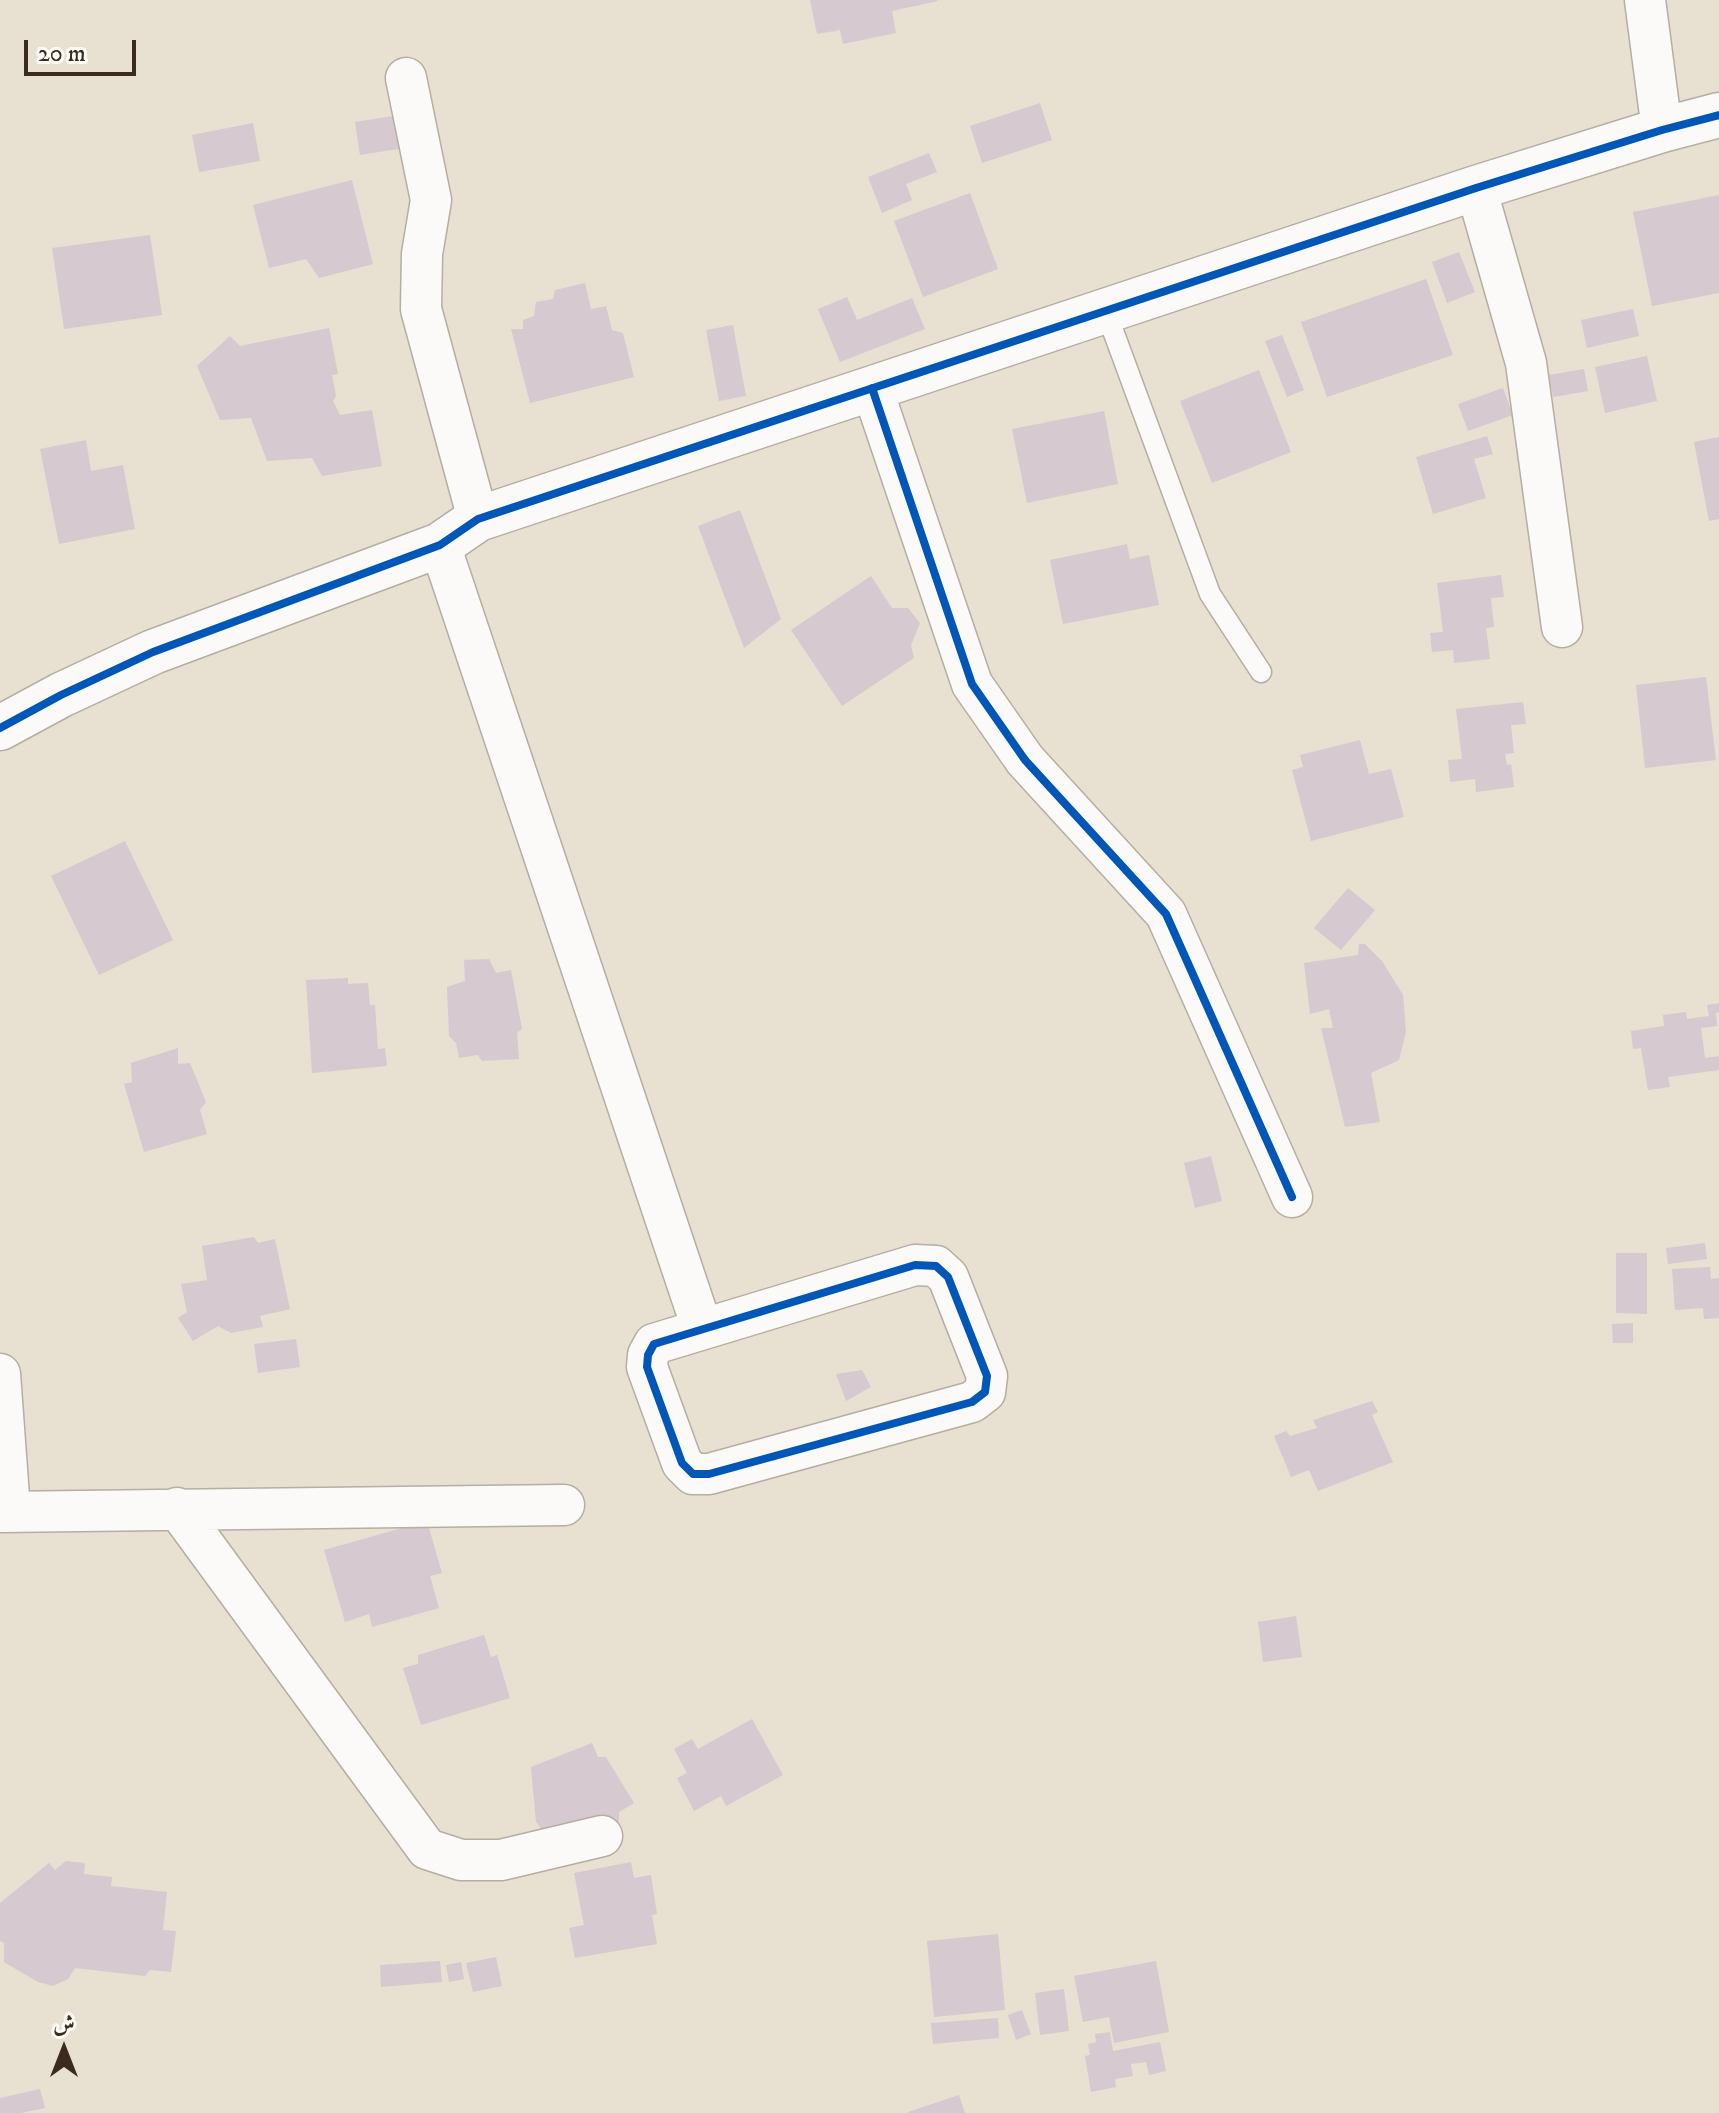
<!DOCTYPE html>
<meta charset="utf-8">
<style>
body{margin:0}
#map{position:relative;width:1719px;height:2113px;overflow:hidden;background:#e8e0d1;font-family:"IM FELL DW Pica",Amiri,serif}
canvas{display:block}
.north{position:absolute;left:24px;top:2009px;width:80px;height:80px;-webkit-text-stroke:6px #fdfcf7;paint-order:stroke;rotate:0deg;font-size:22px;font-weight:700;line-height:32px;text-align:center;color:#3b2a1e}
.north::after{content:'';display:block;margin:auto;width:28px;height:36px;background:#3b2a1e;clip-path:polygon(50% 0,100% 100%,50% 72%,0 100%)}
.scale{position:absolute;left:24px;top:40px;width:112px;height:36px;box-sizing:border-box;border:4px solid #3b2a1e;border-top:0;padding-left:10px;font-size:24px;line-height:28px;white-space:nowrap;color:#3b2a1e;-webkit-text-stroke:6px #fdfcf7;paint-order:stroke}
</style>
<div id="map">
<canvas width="1719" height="2113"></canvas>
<div class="north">ش</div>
<div class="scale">20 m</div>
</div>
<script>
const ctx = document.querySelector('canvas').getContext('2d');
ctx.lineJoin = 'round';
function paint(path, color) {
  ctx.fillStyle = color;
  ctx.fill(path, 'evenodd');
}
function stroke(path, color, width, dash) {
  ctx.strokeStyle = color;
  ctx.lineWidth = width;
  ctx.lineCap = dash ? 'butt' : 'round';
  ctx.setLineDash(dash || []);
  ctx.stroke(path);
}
paint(new Path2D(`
 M810,0H937L938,1L892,11L896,33L843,44L840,30L817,34Z
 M1040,103L1052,140L982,163L970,126Z
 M406,114L411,147L360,155L355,122Z
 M253,123L260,161L199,172L192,135Z
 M929,153L937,172L906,184L912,200L882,213L868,177Z
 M352,180L373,264L319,278L306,259L269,268L253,205Z
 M970,193L998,269L923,297L894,221Z
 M1719,195V293L1652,306L1633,212Z
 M150,235L162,315L64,329L52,248Z
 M1459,252L1475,292L1447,303L1432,262Z
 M1426,279L1453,355L1327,397L1301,322Z
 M585,283L591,309L606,306L612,330L623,333L634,377L530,403L511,329H523V320L534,316L536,302L553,299L555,290Z
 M847,297L857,320L912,298L925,329L840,362L818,309Z
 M1633,309L1639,336L1587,348L1581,320Z
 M733,325L746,396L719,401L706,330Z
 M329,328L338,374L332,375L336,396L333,401L340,415L372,410L382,466L322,476L312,458L267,461L251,418L220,420L197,366L230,336L240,346Z
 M1282,335L1304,390L1287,397L1265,341Z
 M1647,356L1657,401L1605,413L1595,367Z
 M1584,369L1588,391L1553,397L1549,375Z
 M1259,370L1291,452L1212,483L1180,401Z
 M1503,388L1513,415L1468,431L1458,404Z
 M1104,411L1118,484L1027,503L1012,429Z
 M1487,436L1493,454L1474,459L1486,498L1433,514L1416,457Z
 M1719,437V519L1709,521L1694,442Z
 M86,440L91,471L123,465L135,529L59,544L40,449Z
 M740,510L781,619L744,648L698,526Z
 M1127,544L1130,559L1149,555L1159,605L1063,624L1050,560Z
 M1501,575L1504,597L1491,598L1494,627L1486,628L1490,659L1454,663L1453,650L1432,652L1430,633L1443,632L1437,583Z
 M871,576L892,608H908L920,623L911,645L914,658L842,706L791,630Z
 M1706,677L1716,760L1645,768L1636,685Z
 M1523,702L1526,724L1511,725L1514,753L1505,754L1507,765L1511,764L1514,787L1476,792L1475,779L1450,782L1448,760L1462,759L1456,709Z
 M1360,740L1369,774L1391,769L1404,817L1311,841L1292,770L1303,767L1300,755Z
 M125,841L173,940L99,975L51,876Z
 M1348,888L1375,910L1341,950L1314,928Z
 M1359,944H1365L1382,961L1403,995L1406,1032L1399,1060L1371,1073L1380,1122L1345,1127L1321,1028H1333L1329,1009L1310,1014L1304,963L1358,955Z
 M489,959L496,973L511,970L522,1029L517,1033L519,1059L482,1061L478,1055L459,1058L456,1043L449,1036L447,987L465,981L464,960Z
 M348,978V984L368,983L370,1005H375L378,1049L385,1048L387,1066L312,1073L306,980Z
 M1719,1003V1012L1716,1013L1717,1026L1701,1028L1705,1058L1719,1056V1070L1668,1077L1670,1087L1648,1090L1641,1048L1633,1049L1631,1031L1664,1026L1663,1015L1686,1012L1687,1019L1709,1016L1707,1005Z
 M178,1048V1064L190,1063L206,1102L200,1110L207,1134L144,1152L124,1084L132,1082L131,1063Z
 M1211,1156L1222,1201L1195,1208L1184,1163Z
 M254,1237L258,1243L275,1239L290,1309L260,1316L263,1327L231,1333L218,1326L193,1341L178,1318L187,1312L181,1284L207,1280L202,1246Z
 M1705,1243L1707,1259L1668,1264L1666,1248Z
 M1616,1253H1647V1314L1616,1313Z
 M1710,1267L1711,1279L1719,1278V1318L1704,1319L1703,1308L1675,1310L1672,1269Z
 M1633,1323V1343H1613L1612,1324Z
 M296,1339L300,1367L258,1373L254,1344Z
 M862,1370L871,1387L846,1401L836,1374Z
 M1372,1401L1378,1412L1372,1415L1393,1462L1318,1491L1309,1470L1291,1477L1274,1436L1286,1431L1290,1436L1317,1428L1313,1420Z
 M427,1521L442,1573L430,1576L439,1608L372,1627L369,1614L345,1622L324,1550Z
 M1296,1616L1302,1657L1263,1662L1258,1622Z
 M484,1635L491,1657L497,1655L510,1698L421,1725L403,1668L418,1664V1655Z
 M752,1719L783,1775L726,1806L721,1796L694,1811L677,1778L687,1773L674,1749L692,1739L698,1749Z
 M592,1743L598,1757H606L634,1803L619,1812V1826L582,1840L545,1833L536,1822L531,1767Z
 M66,1861L85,1863L84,1874L112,1877L111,1886L167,1892L163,1930L176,1931L171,1972L150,1970L145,1976L75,1968L68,1979L53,1986L38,1982L4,1962V1943L0,1941V1903L49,1863L55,1870Z
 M631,1862L634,1878L651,1875L657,1914L652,1915L657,1944L575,1958L569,1928L584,1925L574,1873Z
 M998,1934L1005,2010L934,2017L927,1941Z
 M496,1957L502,1986L473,1992L466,1963Z
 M440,1961L442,1982L381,1987L380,1965Z
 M1156,1961L1169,2032L1114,2043L1109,2017L1083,2022L1074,1976Z
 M461,1962L464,1979L449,1982L446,1965Z
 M1064,1989L1069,2031L1040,2035L1035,1993Z
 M1022,2010L1031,2034L1016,2040L1008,2015Z
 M998,2018L999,2038L933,2044L931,2023Z
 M1110,2032L1113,2051L1160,2042L1166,2071L1149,2075L1146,2062L1131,2064L1133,2076L1115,2079L1116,2087L1091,2092L1085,2056L1090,2055L1088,2044L1096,2042L1095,2034Z
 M40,2089L45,2108L21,2113H0V2098Z
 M959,2095L965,2113H908V2112Z`), '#d6c9cf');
const service = new Path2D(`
 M1105,309L1210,594L1261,672`);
const minor = new Path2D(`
 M1645,0L1662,130
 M406,78L431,200L422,254L421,309L478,519
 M1476,188L1526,363L1562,627
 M872,388L972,684L1025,760L1166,914L1292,1197
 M440,545L702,1328
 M915,1265L936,1266L948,1277L987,1376L985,1392L972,1402L709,1474H693L682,1463L647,1367L648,1355L654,1344Z
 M0,1374L10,1510
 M177,1508L427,1849L461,1860H501L602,1836
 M0,1512L564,1505`);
const tertiary = new Path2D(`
 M0,728L61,695L153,652L440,545L478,519L1476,188L1662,130L1719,115`);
stroke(service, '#b4aea3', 23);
stroke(minor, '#b4aea3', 43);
stroke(tertiary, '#b4aea3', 47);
stroke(service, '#fcfaf8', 20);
stroke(minor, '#fcfaf8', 40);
stroke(tertiary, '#fcfaf8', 44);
stroke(new Path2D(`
 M872,388L972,684L1025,760L1166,914L1292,1197
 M0,728L61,695L153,652L440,545L478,519L1476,188L1662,130L1719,115
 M915,1265L936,1266L948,1277L987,1376L985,1392L972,1402L709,1474H693L682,1463L647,1367L648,1355L654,1344Z`), '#0057b8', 8);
</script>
